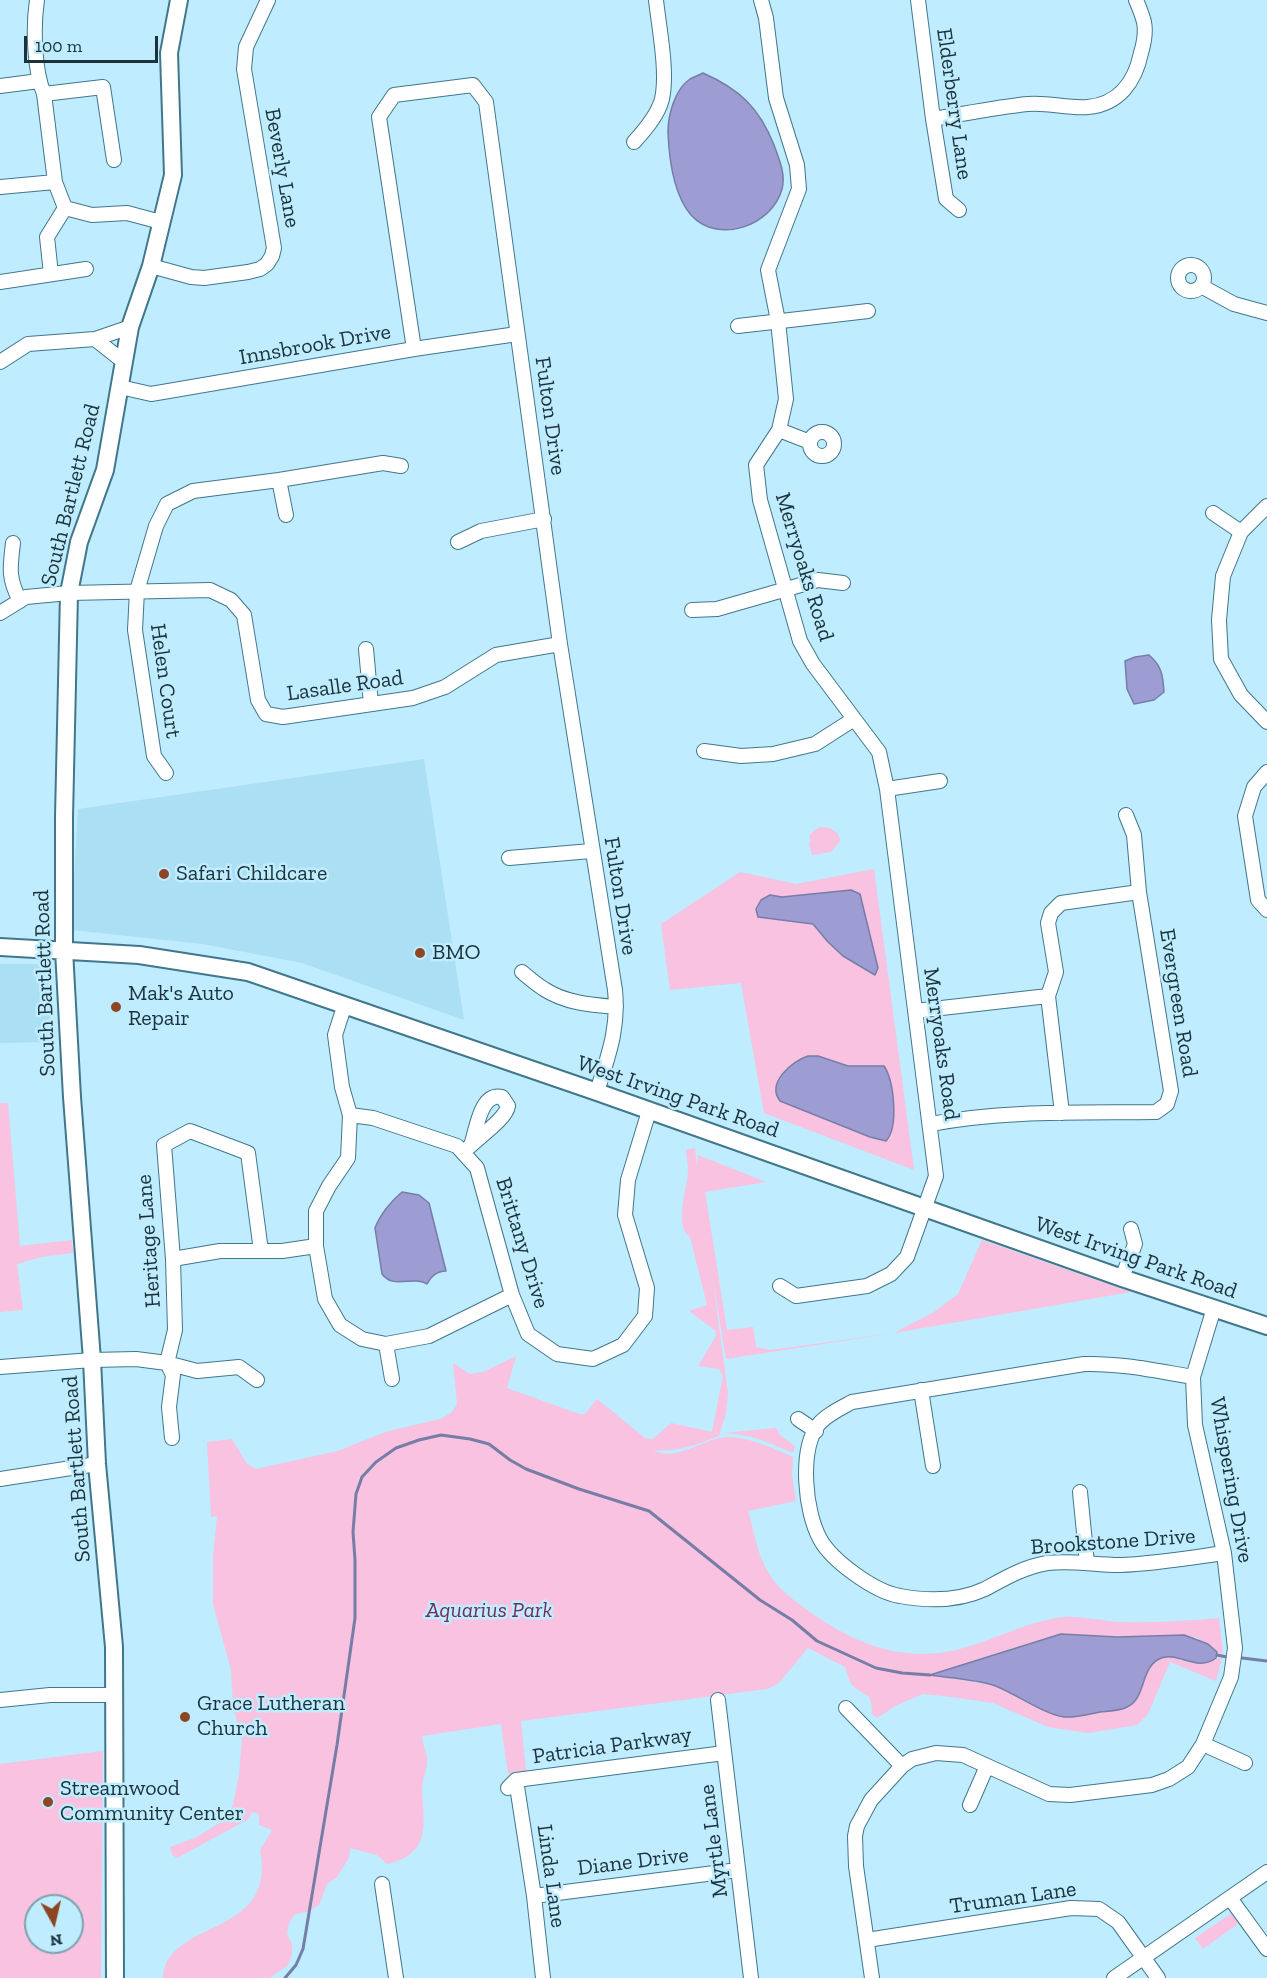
<!DOCTYPE html>
<style>
body{margin:0}
#map{position:relative;width:1267px;height:1978px;overflow:hidden;background:#bfecfe;font-family:"Zilla Slab",serif}
canvas{display:block}
.north{position:absolute;left:24px;top:1894px;width:60px;height:60px;box-sizing:border-box;background:#bfecfe;border:2px solid #7da2b0;border-radius:50%;rotate:172deg;font-size:16px;font-weight:700;line-height:24px;text-align:center;color:#1b323b}
.north::after{content:'';display:block;margin:auto;width:21px;height:27px;background:#8d4624;clip-path:polygon(50% 0,100% 100%,50% 72%,0 100%)}
.scale{position:absolute;left:24px;top:36px;width:134px;height:27px;box-sizing:border-box;border:3px solid #1b323b;border-top:0;padding-left:8px;font-size:18px;line-height:21px;white-space:nowrap;color:#1b323b;-webkit-text-stroke:4px #bfecfe;paint-order:stroke}
</style>
<div id="map">
<canvas width="1267" height="1978"></canvas>
<div class="north">N</div>
<div class="scale">100 m</div>
</div>
<script>
const ctx = document.querySelector('canvas').getContext('2d');
ctx.lineJoin = 'round';
function paint(path, color) {
  ctx.fillStyle = color;
  ctx.fill(path, 'evenodd');
}
function stroke(path, color, width, dash) {
  ctx.strokeStyle = color;
  ctx.lineWidth = width;
  ctx.lineCap = dash ? 'butt' : 'round';
  ctx.setLineDash(dash || []);
  ctx.stroke(path);
}
function label(font, color, halo, rows, align = 'center') {
  ctx.font = font + ' "Zilla Slab",serif';
  ctx.lineWidth = 5;
  ctx.setLineDash([]);
  ctx.textBaseline = 'middle';
  ctx.strokeStyle = halo;
  ctx.fillStyle = color;
  for (const [text, x, y, turn = 0] of rows) {
    ctx.save();
    ctx.translate(x, y);
    ctx.rotate((+turn || 0) * Math.PI / 180);
    ctx.textAlign = isNaN(turn) ? turn : align;
    if (halo) ctx.strokeText(text, 0, 0);
    ctx.fillText(text, 0, 0);
    ctx.restore();
  }
}
paint(new Path2D(`
 M424,759L464,1020L302,963L203,944L71,930L78,809Z
 M0,964H50L51,1042L0,1043Z`), '#abdff3');
paint(new Path2D(`
 M821,827C830,827 840,832 840,841L831,852L812,855L809,844L811,841L809,836L815,830Z
 M874,869L914,1170L764,1113L741,983L670,990L661,924L740,872L796,884Z
 M0,1103H8L20,1246L72,1240L73,1253L41,1257L17,1264L23,1310L0,1312Z
 M695,1148L697,1167L698,1155L766,1182L705,1192L727,1330L753,1327L756,1347L771,1350L894,1333L934,1312L958,1294L982,1240L1131,1292L894,1333L726,1359L712,1274L728,1394L726,1413L719,1436C698,1444 675,1453 653,1450C674,1462 699,1442 720,1438C744,1434 772,1448 793,1457L792,1475L796,1501L748,1511C754,1531 757,1554 768,1572C777,1588 792,1599 807,1610C851,1641 896,1662 951,1651C990,1643 1025,1621 1064,1617C1079,1616 1103,1621 1119,1622C1152,1623 1185,1621 1219,1618L1223,1654L1217,1652L1208,1644L1195,1637H1117L1061,1634L931,1675L992,1685L1014,1694L1135,1701C1142,1686 1149,1654 1172,1657C1179,1658 1186,1662 1194,1663C1205,1664 1212,1658 1222,1658L1216,1681L1170,1662L1148,1714L1137,1725L1088,1733L1048,1727L993,1703L952,1697L923,1694L897,1705L877,1718L872,1714C872,1690 866,1698 853,1686C849,1682 847,1672 845,1667L808,1648L778,1684L767,1689L521,1721L526,1771L508,1774L501,1724L422,1736C422,1745 428,1753 427,1763C427,1772 421,1780 422,1790C424,1825 431,1854 387,1864L377,1855L350,1848L349,1858L337,1877L327,1884L319,1905L307,1912L295,1914L289,1923L287,1934L292,1944V1955L288,1965L270,1978H163C166,1918 278,1939 260,1850L272,1830L259,1825V1814L252,1812L247,1820L177,1858L172,1855L170,1847L197,1837L221,1822L233,1805L239,1775L242,1740L233,1707L231,1670L213,1604V1556L217,1516L211,1517L207,1442L232,1439L247,1464L256,1469L338,1451L385,1432L440,1419L451,1413L457,1404L453,1363L470,1374L483,1372L516,1356L507,1388L579,1414H585L597,1399L645,1438L653,1439L671,1423L712,1432L723,1376L719,1369L698,1366L716,1336L715,1330L689,1311L707,1305L690,1237C673,1225 688,1188 688,1169C688,1163 686,1156 686,1150Z
 M776,1428L780,1435L795,1446L793,1453C771,1443 748,1433 723,1433Z
 M103,1751L101,1978H0V1764ZM36,1906H72V1942H36Z
 M1232,1913L1239,1923L1203,1949L1195,1938Z`), '#f8c2e0');
const water = new Path2D(`
 M703,73C739,89 759,107 774,145C779,159 786,174 782,189C772,226 718,245 691,215C673,194 669,158 668,132C668,115 675,89 690,79C694,77 699,75 703,73Z
 M1149,655C1162,666 1163,676 1164,692L1154,700L1134,704L1127,689L1125,661L1135,657Z
 M851,890L860,894L878,968L875,975L843,956L828,942L813,924L758,917L756,909L761,900L770,895L782,897Z
 M808,1056H818L848,1066H884C894,1081 899,1127 886,1141L870,1137L780,1101C766,1083 792,1061 808,1056Z
 M402,1192L419,1195L429,1203L446,1271C437,1271 430,1277 427,1284C414,1275 394,1290 382,1274L375,1228C380,1215 391,1201 402,1192Z
 M1061,1634L1117,1637L1184,1635L1208,1644L1217,1652L1216,1658C1196,1673 1178,1650 1159,1659C1140,1669 1146,1699 1127,1707C1120,1711 1109,1711 1100,1712C1089,1714 1076,1718 1064,1717C1043,1714 1015,1693 993,1685C973,1679 950,1678 930,1675Z`);
paint(water, '#9d9dd4');
stroke(water, '#767da6', 1.5);
stroke(new Path2D(`
 M1217,1655L1227,1657
 M1242,1658L1267,1661
 M285,1978L296,1965L303,1949L337,1745L355,1618V1560L353,1532L356,1494L362,1477L376,1462L396,1448L419,1440L441,1435L470,1439L489,1444L510,1460L526,1469L579,1489L649,1511L760,1600L792,1620L817,1641L876,1668L902,1673L930,1675`), '#767da6', 3);
const minor = new Path2D(`
 M37,0C33,27 34,70 44,94L55,182L65,208L92,215L127,213L161,222
 M761,0L766,18L776,98L797,165L799,189L768,270L778,321L786,399L779,430L756,465L760,500L800,641L813,664L879,752L887,789L936,1176L907,1257L891,1274L867,1286L796,1296L780,1286
 M918,0L933,119L946,199L959,210
 M0,86L39,81
 M44,94L103,87L114,160
 M933,119C964,114 997,107 1028,104C1048,102 1069,109 1088,107C1119,104 1135,82 1141,53C1144,43 1146,32 1144,22C1142,14 1139,7 1136,0
 M634,142C645,130 658,115 662,99C668,72 659,28 656,0
 M0,187L55,182
 M1178 278a13 13 0 1 1 26 0a13 13 0 1 1-26 0Z
 M151,266L191,277L204,278L248,272L260,269L267,264L272,256L274,248L244,69L246,47L268,0
 M51,274L47,237L65,208
 M0,282L86,269
 M1201,286L1234,304L1267,313
 M738,326L868,311
 M95,339L124,362
 M414,349L379,117L394,95L473,85L486,102L560,644L615,990C619,1029 608,1056 597,1092
 M0,362L28,344L95,339L130,327
 M120,387L151,394L414,349L517,334
 M779,430L810,442
 M810 444a12 12 0 1 1 24 0a12 12 0 1 1-24 0Z
 M279,480L286,515
 M1267,506L1241,532L1223,576L1219,620L1221,659L1241,695L1267,722
 M1213,513L1241,532
 M458,542L481,531L544,519
 M13,543C10,568 8,578 20,601
 M692,610L717,609L818,580L843,583
 M0,613L26,597L69,593L210,590L231,600L244,615L258,700L266,714L283,717L413,698L445,687L496,655L560,644
 M366,649L371,704
 M704,751L741,756L773,754L815,744L854,719
 M1267,772L1254,787L1245,816L1258,900L1267,910
 M166,773L154,756L135,630L137,591L156,526L167,504L193,491L279,480L383,463L401,466
 M887,789L940,781
 M509,858L591,851
 M522,972C529,978 536,984 544,989C565,1003 592,1005 616,1007
 M344,1007L335,1035L342,1087L350,1115L348,1158L329,1186L316,1211V1246L325,1299L340,1325L362,1339L386,1344L429,1336L512,1295
 M915,1011L1048,996
 M1062,1113L1048,996L1056,972L1048,923L1051,913L1061,903L1139,892
 M350,1115L373,1118L457,1146L477,1168L512,1295L528,1334L557,1354L593,1359L623,1345L645,1316L647,1288L625,1215L628,1180L649,1111
 M931,1124C1005,1110 1081,1113 1156,1112L1167,1104L1171,1091L1139,892L1134,835L1126,815
 M463,1153C474,1140 506,1120 508,1106L502,1097C481,1092 477,1127 472,1142
 M173,1259L220,1251H282L316,1246
 M1122,1278L1135,1244L1131,1229
 M386,1344L392,1379
 M0,1367L92,1360L136,1359L167,1363L197,1371L239,1367L257,1380
 M1193,1377C1157,1371 1122,1363 1084,1364L852,1402C841,1408 826,1415 818,1425C799,1451 805,1512 820,1539C832,1561 875,1592 900,1596C927,1601 959,1601 985,1589C1005,1578 1024,1567 1047,1563C1072,1560 1095,1565 1120,1565C1154,1564 1189,1558 1224,1553
 M921,1390L933,1466
 M798,1419L816,1431
 M172,1438L169,1407L173,1375L167,1363L175,1330L173,1259L164,1145L190,1131L248,1153L261,1251
 M0,1479L97,1464
 M1080,1492L1087,1563
 M0,1700L50,1695H114
 M718,1700L751,1978
 M846,1708L902,1766
 M1203,1744L1245,1763
 M516,1780L534,1896L543,1978
 M508,1788L516,1780L724,1753
 M970,1805L987,1766
 M382,1884L396,1978
 M534,1896L738,1870
 M1230,1898L1267,1949
 M867,1940L1071,1908L1099,1909L1118,1922L1158,1978
 M872,1978L856,1866L855,1836L857,1826L871,1800L902,1766L912,1759L936,1753L963,1755L1049,1794L1070,1795L1152,1785L1169,1779L1188,1767L1203,1744L1231,1677L1235,1648L1224,1553L1195,1425L1193,1377L1214,1308
 M1114,1978L1267,1872`);
const major = new Path2D(`
 M0,947L139,955L248,972L597,1092L1122,1278L1267,1326
 M115,1978L114,1647L97,1464L92,1360L72,1097L64,950V817L69,593L79,542L105,470L130,327L151,266L173,175L169,53L179,0`);
stroke(minor, '#40778b', 16);
stroke(major, '#40778b', 20);
stroke(minor, '#fff', 14);
stroke(major, '#fff', 16);
for (const [x, y, r, color] of [
 [164,874,6,"#8d4624"],
 [420,953,6,"#8d4624"],
 [116,1007,6,"#8d4624"],
 [185,1717,6,"#8d4624"],
 [48,1802,6,"#8d4624"]
]) {
  const dot = new Path2D();
  dot.arc(x, y, r, 0, 2 * Math.PI);
  ctx.fillStyle = color;
  ctx.fill(dot);
  stroke(dot, '#bfecfe', 2);
}
label('22px', '#1b323b', '#bfecfe', [
 ["Elderberry Lane",954,104,82],
 ["Beverly Lane",282,168,80],
 ["Innsbrook Drive",315,345,-10],
 ["Fulton Drive",550,416,82],
 ["South Bartlett Road",71,495,-76],
 ["Merryoaks Road",804,567,73],
 ["Helen Court",165,681,82],
 ["Lasalle Road",345,686,-8],
 ["Fulton Drive",620,896,81],
 ["South Bartlett Road",45,983,-92],
 ["Evergreen Road",1178,1003,81],
 ["Merryoaks Road",941,1044,82],
 ["West Irving Park Road",678,1097,19],
 ["Heritage Lane",149,1241,-94],
 ["Brittany Drive",522,1243,73],
 ["West Irving Park Road",1136,1258,19],
 ["South Bartlett Road",77,1469,-94],
 ["Whispering Drive",1231,1480,80],
 ["Brookstone Drive",1113,1542,-4],
 ["Patricia Parkway",612,1746,-8],
 ["Myrtle Lane",714,1841,-97],
 ["Diane Drive",633,1862,-7],
 ["Linda Lane",551,1876,82],
 ["Truman Lane",1013,1898,-8]
]);
label('22px', '#1b323b', '#bfecfe', [
 ["Safari Childcare",176,874],
 ["BMO",432,953],
 ["Mak's Auto",128,994],
 ["Repair",128,1019],
 ["Grace Lutheran",197,1704],
 ["Church",197,1729],
 ["Streamwood",60,1789],
 ["Community Center",60,1814]
], 'left');
label('italic 22px', '#722d58', '#bfecfe', [
 ["Aquarius Park",489,1611]
]);
</script>
